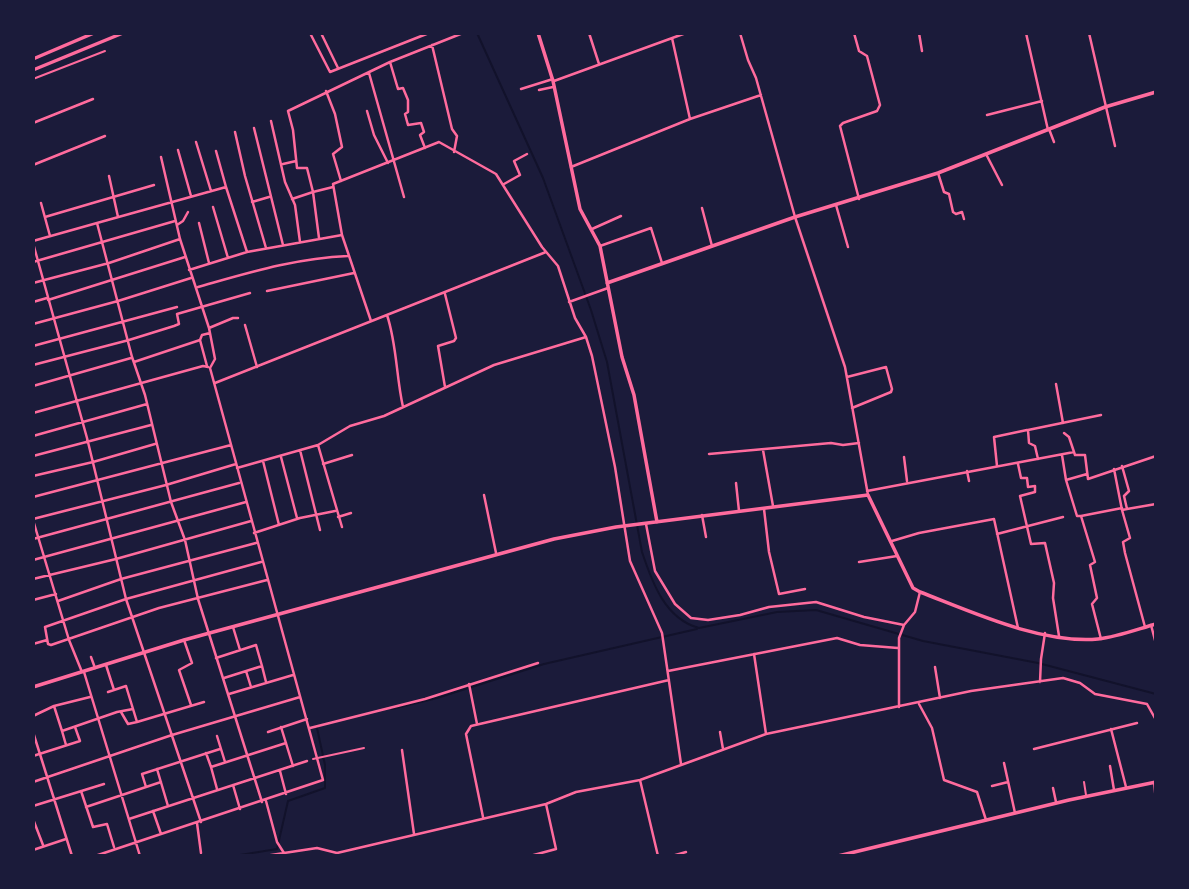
<!DOCTYPE html>
<style>
body{margin:0}
#map{position:relative;width:1189px;height:889px;overflow:hidden;background:#1b1b3a;font-family:"Archivo Narrow",sans-serif}
canvas{display:block}
.frame{position:absolute;inset:0;border:35px solid #1b1b3a;pointer-events:none}
</style>
<div id="map">
<canvas width="1189" height="889"></canvas>
<div class="frame"></div>
</div>
<script>
const ctx = document.querySelector('canvas').getContext('2d');
ctx.lineJoin = 'round';
function stroke(path, color, width, dash) {
  ctx.strokeStyle = color;
  ctx.lineWidth = width;
  ctx.lineCap = dash ? 'butt' : 'round';
  ctx.setLineDash(dash || []);
  ctx.stroke(path);
}
stroke(new Path2D(`
 M477,33L543,178L591,310L607,362L642,552C652,582 665,619 699,628L777,612L816,610L923,641L1038,663L1156,694
 M392,709L437,698L544,664L697,629
 M234,856L277,849L288,801L325,788V765L317,728`), '#12122b', 2);
stroke(new Path2D(`
 M33,79L105,51
 M313,759L364,748
 M1154,783L1156,805`), '#ff6b9d', 2);
stroke(new Path2D(`
 M1084,782L1086,795`), '#ff6b9d', 2);
stroke(new Path2D(`
 M310,33L330,72L429,33
 M321,33L338,68
 M589,33L599,64
 M740,33L748,60L756,78L795,217L845,367L868,495
 M854,33L859,51L867,56L880,105L877,111L843,123L840,126L859,199
 M919,33L922,51
 M1026,33L1048,130
 M1089,33L1115,146
 M672,38L690,119
 M432,45L452,129L457,136L454,152
 M390,62L398,89L403,88L408,100V112L405,114L408,125L421,123L424,132L420,135L425,148
 M369,73L404,197
 M554,81L686,33
 M521,89L553,79
 M539,90L553,87
 M326,91L335,114L342,147L333,154L341,181
 M367,111L374,135L388,163
 M987,115L1042,101
 M271,121L285,182L295,205L300,242
 M33,123L93,99
 M254,128L283,245
 M1049,129L1054,142
 M235,132L245,176L266,248
 M196,142L211,191
 M178,150L191,196
 M216,151L226,187
 M986,154L1002,185
 M283,164L296,161
 M33,165L105,136
 M571,167L690,119L761,95
 M938,173L944,192L949,194L953,212L956,214L962,212L964,219
 M109,176L118,217
 M504,184L520,175L514,161L527,154
 M292,199L313,192L307,168H297L293,130L288,111L390,62L463,33
 M252,202L269,197
 M41,203L50,236
 M836,205L848,247
 M213,207L228,258
 M702,208L712,246
 M45,217L154,185
 M97,223L226,187L247,252
 M199,223L209,263
 M177,225L183,221L188,212
 M592,229L621,216
 M319,238L313,192L333,187
 M33,241L97,223L132,357L145,395L171,502L185,540L198,599L262,802
 M33,243L87,438L126,599L201,822
 M600,246L651,228L662,263
 M33,262L175,221
 M189,270L247,252L342,235
 M33,283L109,263L180,239
 M198,287C248,273 296,258 348,256
 M267,291L354,273
 M445,294L456,338L454,341L438,346L445,387
 M48,300L185,257
 M33,302L47,298
 M569,302L608,288
 M387,315C397,345 396,376 403,407
 M371,321L342,235L333,184L439,142L496,174L542,247L558,266L575,318L586,337L592,356L615,467L630,561L662,633L681,764
 M33,324L118,301L191,278
 M245,325L257,367
 M209,328L233,318H238
 M200,340L202,335L210,333
 M33,346L177,307
 M134,362L200,340L207,366
 M33,365L129,340L174,326L179,324L177,314L250,293
 M847,377L886,367L892,389L891,392L852,408
 M215,383L546,252
 M1056,384L1063,423
 M33,386L131,358
 M33,413L203,366L208,367
 M1064,433L1069,437L1074,452
 M33,436L147,404
 M318,445L342,527
 M300,450L320,530
 M763,450L773,506
 M709,454L831,443L843,445L859,443
 M1062,455L1066,480L1077,516H1081L1095,562L1090,565L1097,598L1092,604L1101,639
 M33,456L151,425
 M281,457L297,518
 M904,457L907,481
 M1038,459L1035,446L1029,443L1028,430L1101,415
 M263,461L279,525
 M323,464L352,455
 M1018,464L1021,478H1027L1028,487L1035,486V492L1020,496L1031,544L1045,543L1054,583L1053,598L1059,636
 M997,466L994,437L1027,430
 M1122,466L1129,491L1124,496L1127,509L1122,510L1130,538L1123,542L1125,553L1145,627
 M237,468L318,445L350,426L384,416L494,365L586,337
 M1114,469L1122,510
 M967,471L969,481
 M33,476L93,462L155,444
 M1066,480L1087,474
 M736,483L739,511
 M867,491L1074,452L1075,455H1085L1088,479L1156,456
 M484,495L496,553
 M33,497L231,445
 M764,509L769,552L779,594L805,589
 M1127,509L1156,504
 M702,515L706,537
 M1081,516L1122,508
 M338,517L351,513
 M33,519L166,485L236,464
 M33,520L69,640L82,672
 M646,524L655,571L675,604L691,618L708,620L740,615L769,607L816,602L864,617L904,625
 M254,533L300,518L335,511
 M997,534L1063,517
 M33,539L239,483
 M892,541L919,533L994,519L1018,628
 M33,560L246,502
 M261,562L126,599L45,627L48,644L51,645L159,608L267,580
 M859,562L897,556
 M33,579L116,559L251,521
 M33,600L56,594
 M58,601L121,579L256,543
 M1151,625L1156,644
 M233,627L240,650
 M184,640L192,663L179,670L191,705
 M33,644L47,640
 M754,654L766,734
 M91,657L95,668
 M216,658L256,645L262,666
 M106,665L114,690
 M935,667L940,698
 M246,671L251,687
 M668,671L837,638L860,645L898,648
 M84,672L140,856
 M224,678L262,666L266,682
 M1040,682L1041,659L1045,633
 M469,684L477,724
 M108,692L126,686L137,722L204,702
 M229,694L293,675
 M919,704L932,728L944,780L977,792L986,820
 M54,706L62,731L117,712L133,709
 M899,707V638L904,625L915,612L920,592
 M121,712L128,724L137,722
 M33,716L54,706L90,697
 M281,727L293,766
 M310,728L425,699L538,663
 M1111,729L1126,787
 M62,731L66,745
 M33,732L72,856
 M268,732L307,719
 M720,732L723,749
 M217,736L225,762
 M1034,749L1137,723
 M402,750L414,834
 M206,753L211,767L286,743
 M33,756L80,741L75,727
 M1004,763L1015,813
 M1110,766L1114,790
 M211,767L217,789
 M157,769L168,806
 M280,771L286,794
 M640,780L658,856
 M33,782L172,735L300,697
 M233,785L240,809
 M992,786L1008,782
 M146,787L142,774L220,749
 M1053,788L1056,802
 M81,791L93,827L107,824L114,847
 M33,806L104,784
 M86,807L161,782
 M153,811L161,834
 M483,817L466,734L471,726L669,680
 M33,819L43,845
 M129,819L307,761
 M197,823L201,853
 M33,850L66,839
 M95,856L323,780L210,368L215,359L209,328L180,239L161,157
 M265,856L284,853L277,842L266,801
 M285,856L284,853L317,848L337,853L546,804L576,792L640,780L766,734L971,691L1063,678L1080,683L1095,694L1147,704L1156,720
 M530,856L556,849L546,804
 M672,856L686,852`), '#ff6b9d', 2.5);
stroke(new Path2D(`
 M538,33L553,81L580,209L600,246L622,357L634,395L657,522
 M33,59L94,33
 M33,70L123,33
 M607,283L795,217L938,173L1105,107L1156,92
 M33,687L184,640L554,539L616,527L868,495L913,588L920,592C972,612 1041,644 1098,639C1117,637 1138,629 1156,624`), '#ff6b9d', 3.5);
stroke(new Path2D(`
 M838,856L1069,800L1156,782`), '#ff6b9d', 3.5);
</script>
